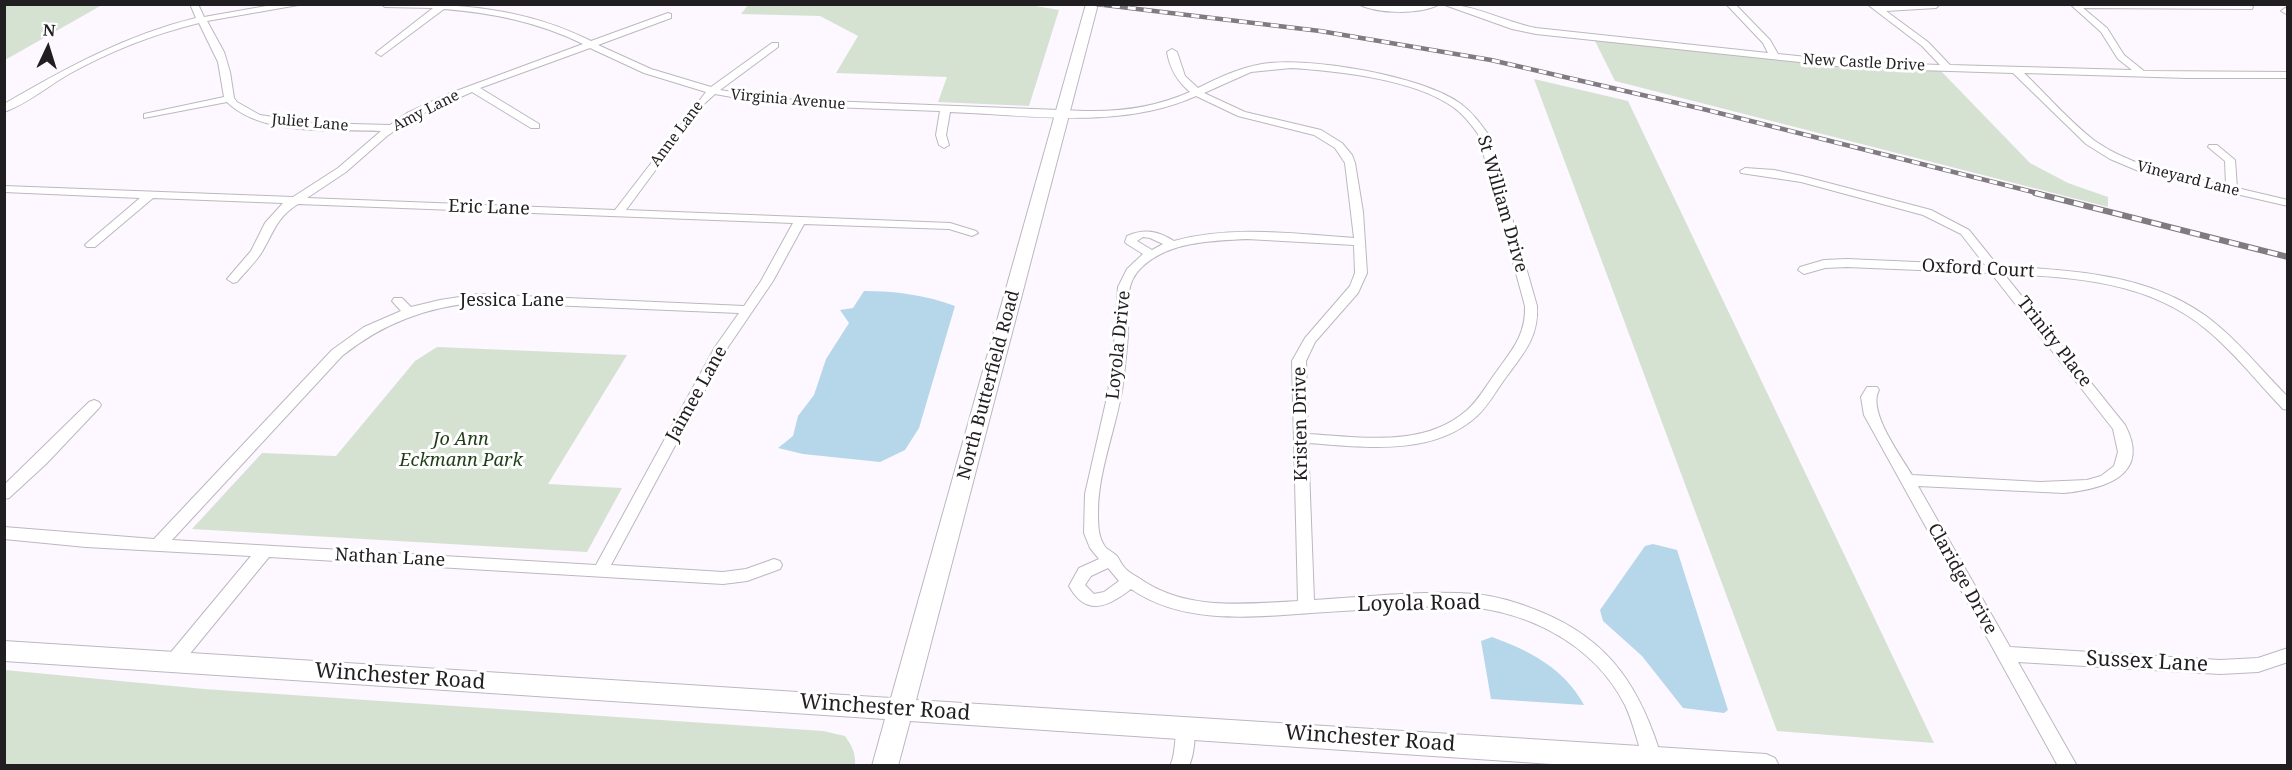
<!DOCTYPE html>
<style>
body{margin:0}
#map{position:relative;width:2292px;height:770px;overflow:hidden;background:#fdf7ff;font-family:"Noto Serif",serif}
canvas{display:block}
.frame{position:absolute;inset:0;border:6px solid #211e21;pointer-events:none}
.north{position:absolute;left:18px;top:18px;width:60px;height:60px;-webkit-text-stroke:4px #fff;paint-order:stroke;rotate:4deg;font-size:16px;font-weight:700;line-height:24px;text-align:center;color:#211e21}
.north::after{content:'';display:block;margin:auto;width:21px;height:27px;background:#211e21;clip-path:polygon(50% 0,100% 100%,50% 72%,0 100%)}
</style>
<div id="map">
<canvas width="2292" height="770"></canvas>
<div class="frame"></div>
<div class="north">N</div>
</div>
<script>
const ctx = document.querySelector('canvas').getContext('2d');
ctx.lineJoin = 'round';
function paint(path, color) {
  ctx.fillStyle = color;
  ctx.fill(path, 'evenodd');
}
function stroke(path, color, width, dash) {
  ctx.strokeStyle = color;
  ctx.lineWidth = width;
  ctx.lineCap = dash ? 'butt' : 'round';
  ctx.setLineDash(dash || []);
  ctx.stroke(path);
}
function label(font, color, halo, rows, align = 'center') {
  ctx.font = font + ' "Noto Serif",serif';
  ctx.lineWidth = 6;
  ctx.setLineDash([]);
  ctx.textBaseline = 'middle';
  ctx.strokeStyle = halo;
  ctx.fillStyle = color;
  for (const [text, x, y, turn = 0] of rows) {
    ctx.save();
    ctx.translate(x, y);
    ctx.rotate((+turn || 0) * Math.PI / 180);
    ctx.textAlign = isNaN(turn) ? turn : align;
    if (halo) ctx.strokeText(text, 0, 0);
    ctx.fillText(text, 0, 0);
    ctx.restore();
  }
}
paint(new Path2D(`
 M5,4H102V5L5,60Z
 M748,5L1024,4L1059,10L1029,106L938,102L947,77L836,73L858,36L820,16L741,14Z
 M1594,39L1819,63L1939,69L2030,163L2068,183L2108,197V207L1615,81Z
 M1534,79L1628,101L1934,743L1777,731Z
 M437,347L627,355L548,484L622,488L587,552L192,529L262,453L336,456L415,361Z
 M5,670L204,689L823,731L845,736C852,746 856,753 855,766L5,765Z`), '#d5e2d2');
paint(new Path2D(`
 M864,291C895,291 926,295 955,306L919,428L905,450L880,462L803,454L778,448L793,436L798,416L814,395L826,359L849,323L840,310L853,308Z
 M1653,544L1677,550L1728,710L1724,713L1683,708L1642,656L1603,621L1600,610L1645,546Z
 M1492,637C1530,651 1564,668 1584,705L1491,699L1481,641Z`), '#b5d7e9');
const minor = new Path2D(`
 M190,4H198L204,17L272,5L304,4L207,21L224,52L230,72L234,98L237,102L260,115L314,123L390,125L407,113L448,94L583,44C538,22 493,13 444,9L381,56L376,53L378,51L433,8L385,7L381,4C458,4 521,6 591,41L668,13L671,14V18L598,45L651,69L711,87L772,43H778V47L720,90L776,99L1085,111C1122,112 1156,107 1190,92C1177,81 1170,69 1167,52L1172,49L1177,52L1185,76L1198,88C1218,78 1239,68 1262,64C1307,56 1424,76 1461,104C1472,112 1480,123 1488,134L1537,306C1539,336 1524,353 1507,376C1497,389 1489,405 1477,416C1432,457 1364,447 1308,443L1314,600C1367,597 1422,590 1475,594C1497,596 1520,603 1541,612C1612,641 1642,691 1663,762L1662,766H1646C1638,746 1634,724 1625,705C1593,642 1523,608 1454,606C1406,607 1358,610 1311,613C1251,617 1183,625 1131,589C1108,607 1086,617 1069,586L1079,568L1099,559L1090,548L1084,533L1085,494L1108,393L1114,345L1118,287L1127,269L1143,254L1127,244L1125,242L1127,236C1145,228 1158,231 1174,241C1232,225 1295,234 1354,238L1345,163L1335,148L1314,135L1238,116L1196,96C1120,130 1030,115 950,112L946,135L949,145L944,148L939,145L936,135L940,111L776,105L715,94L705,103L626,210L950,223L976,231L978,233L972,236L949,229L804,224L773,281L728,347L611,565L723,572L746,569L774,559L780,561L782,565L780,569L747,581L723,584L269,557L179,667L173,669L167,667L164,662L167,657L251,556L86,547L4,539V527L154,539L332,350L364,327L401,311L392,301L394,298H402L411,307L440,300L479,294L744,306L761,281L793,223L298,204C276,218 274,232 262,252C255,263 245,272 237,282L233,283L227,279L251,251L265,223L283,203L153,198L95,247H87L85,245L87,243L140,198L4,192V186L293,197L338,168L381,131C334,129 263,137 227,102L144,118V114L224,97L218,62L199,23C154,34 110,51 69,74C48,86 27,104 4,112V104C66,68 126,35 196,18ZM590,48L644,73L706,92L615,210L307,198L346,172L387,136L415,117L472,92L531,128H539V124L480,88ZM1291,68C1338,71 1414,79 1453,107C1463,114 1471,124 1478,134L1525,306C1526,334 1513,349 1497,371C1487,384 1479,400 1466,411C1423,448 1361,437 1308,434L1306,361L1315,342L1358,293L1367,273L1363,212L1355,163L1352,155L1342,143L1321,130L1245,112L1204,93L1251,72ZM1143,237L1150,238L1163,244L1152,250L1137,241ZM1247,239L1354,245L1355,273L1350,286L1305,338L1292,361L1298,601C1244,604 1185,611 1139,578C1134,575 1128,572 1124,567C1121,564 1120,560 1117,556C1114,553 1110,551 1106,548C1098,538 1098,525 1098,513C1098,469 1117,427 1123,384C1125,367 1127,350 1128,334C1129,312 1123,286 1140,269C1167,241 1212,241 1247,239ZM479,302L739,313L715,347L596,565L172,540L342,356C383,323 427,307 479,302ZM1108,568L1119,581L1104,592L1094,594L1085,585L1091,576Z
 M1358,4L1408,6L1440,4C1421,15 1377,14 1358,4Z
 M1442,4C1474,4 1505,22 1536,28L1768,53L1763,43L1726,4H1735L1770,40L1778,54L1856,62L1940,65L1922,46L1867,4L1880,6L1940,4L1936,8L1886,11L1928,42L1950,65L2132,70L2118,59L2101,32L2070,4H2249L2253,7L2252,9L2083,8L2107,28L2124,55L2144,71L2288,72V78H2188L2024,73C2046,94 2071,123 2095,141C2134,168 2181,175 2226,185L2225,161L2208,147L2209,145H2217L2235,160L2237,188L2288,200V206L2141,172L2110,159L2086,144L2013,73L1856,68L1536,34L1512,29Z
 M2285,8L2288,9V15L2281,11Z
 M1745,168L1774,170L1802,176L1931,210L1969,230L1998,266C2069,270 2146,273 2206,316C2237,339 2261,370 2288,397V410L2283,409C2258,383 2235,353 2207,330C2150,282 2076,277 2004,274L2125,425C2152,476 2103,489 2064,493L1918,486L2010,647L2220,660L2258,658L2288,648V662L2258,672L2220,674L2018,662L2077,766H2058L1864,415L1861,397L1867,387H1877L1879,390C1867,411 1901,456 1912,475L2040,482L2087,480L2101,476L2114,466L2118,452L2113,429L1991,273L1847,267L1825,268L1804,274L1798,270L1800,267L1824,260L1847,259L1985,265L1961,234L1923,215L1801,182L1741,173L1740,171Z
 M94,400L99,402L101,405L99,408L46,464L9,498L4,499V485L89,402Z
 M1186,719L1192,722C1197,732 1194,755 1189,766H1170C1177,752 1173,735 1180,722Z`);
const secondary = new Path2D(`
 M1086,4H1098L916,700L1766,754L1775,758L1779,766H1582L910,721L898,766H872L885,719L4,661V641L891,698Z`);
stroke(minor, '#bdb7bf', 2);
stroke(secondary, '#bdb7bf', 2);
paint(minor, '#fff');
paint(secondary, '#fff');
const railFar1 = new Path2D(`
 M1096,4L1320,31L1491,60L1703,109L2041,194`);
const rail = new Path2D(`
 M2035,193L2288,257`);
stroke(railFar1, '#807b81', 4.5);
stroke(rail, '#807b81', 6);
stroke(railFar1, '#fff', 3, [8]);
stroke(rail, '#fff', 4, [10]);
label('15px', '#211e21', '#fff', [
 ["New Castle Drive",1864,63,3],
 ["Virginia Avenue",788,100,5],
 ["Amy Lane",426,111,-27],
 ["Juliet Lane",310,123,5],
 ["Anne Lane",677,134,-53],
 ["Vineyard Lane",2188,179,14]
]);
label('18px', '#211e21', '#fff', [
 ["St William Drive",1502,204,74],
 ["Eric Lane",489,208,2],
 ["Oxford Court",1978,269,3],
 ["Jessica Lane",512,301],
 ["Trinity Place",2054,342,52],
 ["Loyola Drive",1119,345,-84],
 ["North Butterfield Road",989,385,-75],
 ["Jaimee Lane",697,394,-61],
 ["Kristen Drive",1301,424,-91],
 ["Nathan Lane",390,558,3],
 ["Claridge Drive",1962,579,61]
]);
label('italic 18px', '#1e3d16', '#fff', [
 ["Jo Ann",461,440],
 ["Eckmann Park",461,461]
]);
label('21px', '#211e21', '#fff', [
 ["Loyola Road",1419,604,-1],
 ["Sussex Lane",2147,662,3],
 ["Winchester Road",400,677,4],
 ["Winchester Road",885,708,4],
 ["Winchester Road",1370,739,4]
]);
</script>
